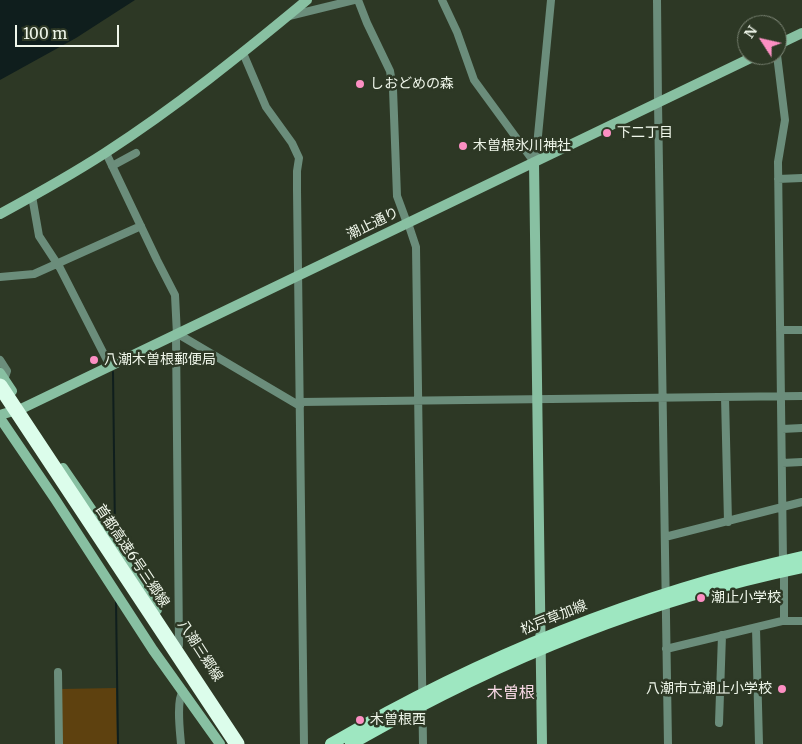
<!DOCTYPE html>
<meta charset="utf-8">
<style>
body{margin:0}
#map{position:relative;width:802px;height:744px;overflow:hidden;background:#2d3825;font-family:Merriweather,serif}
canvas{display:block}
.north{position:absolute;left:737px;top:15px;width:50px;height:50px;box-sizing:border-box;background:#2d3825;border:1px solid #7b8474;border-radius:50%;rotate:305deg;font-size:14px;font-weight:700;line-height:20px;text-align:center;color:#eff6ea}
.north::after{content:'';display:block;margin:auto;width:18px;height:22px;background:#fc8fc3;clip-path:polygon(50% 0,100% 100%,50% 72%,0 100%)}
.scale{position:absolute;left:15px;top:25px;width:104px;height:22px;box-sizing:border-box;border:2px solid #eff6ea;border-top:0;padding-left:6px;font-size:15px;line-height:18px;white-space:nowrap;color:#eff6ea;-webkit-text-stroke:4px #2d3825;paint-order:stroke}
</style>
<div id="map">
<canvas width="802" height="744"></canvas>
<div class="north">N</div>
<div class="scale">100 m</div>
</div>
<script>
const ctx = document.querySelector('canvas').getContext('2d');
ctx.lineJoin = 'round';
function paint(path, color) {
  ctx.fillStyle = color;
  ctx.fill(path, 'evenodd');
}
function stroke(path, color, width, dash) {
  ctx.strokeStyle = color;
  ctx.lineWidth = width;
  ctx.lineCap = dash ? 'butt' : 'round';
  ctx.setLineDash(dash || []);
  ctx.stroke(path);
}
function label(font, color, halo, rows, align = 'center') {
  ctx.font = font + ' Merriweather,"Noto Sans JP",serif';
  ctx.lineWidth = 5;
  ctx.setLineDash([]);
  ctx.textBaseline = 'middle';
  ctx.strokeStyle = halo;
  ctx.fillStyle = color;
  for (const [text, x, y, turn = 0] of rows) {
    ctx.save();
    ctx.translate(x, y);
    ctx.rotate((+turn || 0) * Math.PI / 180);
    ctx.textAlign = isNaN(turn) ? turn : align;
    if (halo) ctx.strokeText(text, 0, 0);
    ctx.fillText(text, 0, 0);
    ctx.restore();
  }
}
paint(new Path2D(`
 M116,688L117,744H62L61,689Z`), '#5e410f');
paint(new Path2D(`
 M0,0H135L76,38L0,80Z`), '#0f1e1d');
stroke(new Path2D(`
 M113,372L115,534
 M116,602L118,744`), '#0f1e1d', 2);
stroke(new Path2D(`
 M358,0L367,23L390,71L393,89L397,196L407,223
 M442,0L457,32L474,80L534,162
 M657,0L658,102
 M289,16L354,0
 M243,53L266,107L292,143L299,158L297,171V190L304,744
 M777,55L785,120L778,162L783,562
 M658,102L668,744
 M106,153L157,260L175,295L177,335
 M534,162L537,146L551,0
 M112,166L136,153
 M778,179L802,178
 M32,196L39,236L60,268L110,366
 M408,223L416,247L423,744
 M0,277L34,274L141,226
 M780,330H802
 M178,334L300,406
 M176,336L179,645
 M0,360L7,371L4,380
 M725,397L728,522
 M300,402L802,396
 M782,429L802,428
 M782,463L802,462
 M665,537L802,502
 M784,621V571
 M756,628L759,744
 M666,649L782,621H802
 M58,672L59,744
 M719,723L722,635
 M181,744C180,732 176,700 183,691`), '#6b8d7b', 8);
stroke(new Path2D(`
 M777,45L802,33
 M534,162L542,744
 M0,214C35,195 71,175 105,153C176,107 242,54 307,0
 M0,373L12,391
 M0,415L23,408L757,55
 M0,418L55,499L153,650L220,744
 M63,468L118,548L157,610`), '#88c0a2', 10);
stroke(new Path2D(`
 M331,744C478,658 636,594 802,557
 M351,744C491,663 643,600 802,567`), '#9ee7c1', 12);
stroke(new Path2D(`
 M0,386L237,744`), '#dcfdeb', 15);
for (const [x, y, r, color] of [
 [360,84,5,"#fc8fc3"],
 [607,133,5,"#fc8fc3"],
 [463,146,5,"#fc8fc3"],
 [94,360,5,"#fc8fc3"],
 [701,598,5,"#fc8fc3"],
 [782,689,5,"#fc8fc3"],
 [360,720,5,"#fc8fc3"]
]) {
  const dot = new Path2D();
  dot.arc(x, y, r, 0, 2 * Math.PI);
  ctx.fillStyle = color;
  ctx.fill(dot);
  stroke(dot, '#2d3825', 2);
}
label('14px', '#eff6ea', '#2d3825', [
 ["しおどめの森",370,84],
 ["下二丁目",617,133],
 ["木曽根氷川神社",473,146],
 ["八潮木曽根郵便局",104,360],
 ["潮止小学校",711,598],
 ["八潮市立潮止小学校",772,689,"right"],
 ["木曽根西",370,720]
], 'left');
label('14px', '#eff6ea', '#2d3825', [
 ["潮止通り",373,224,-26],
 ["首都高速6号三郷線",132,556,56],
 ["松戸草加線",554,618,-22],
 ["八潮三郷線",200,651,57]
]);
label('16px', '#f8d8e5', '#2d3825', [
 ["木曽根",511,693]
]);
</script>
